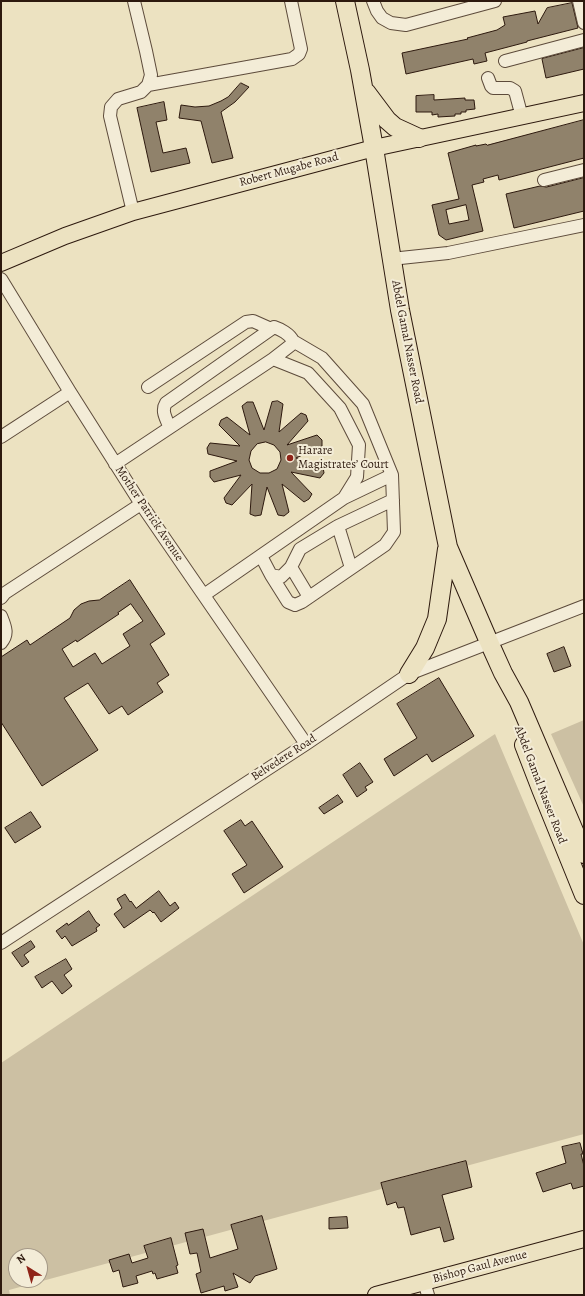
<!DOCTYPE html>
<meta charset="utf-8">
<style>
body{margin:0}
#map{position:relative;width:585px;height:1296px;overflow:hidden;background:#ece2c1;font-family:Alegreya,serif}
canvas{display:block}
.frame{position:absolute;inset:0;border:2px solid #2d190e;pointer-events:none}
.north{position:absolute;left:8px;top:1248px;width:40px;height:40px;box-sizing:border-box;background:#f3ecd7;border:1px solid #a49887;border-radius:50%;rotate:323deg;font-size:11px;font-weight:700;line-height:16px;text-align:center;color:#2d190e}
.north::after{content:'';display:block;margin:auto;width:14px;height:18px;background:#8f2418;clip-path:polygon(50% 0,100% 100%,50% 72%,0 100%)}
</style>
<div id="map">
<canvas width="585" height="1296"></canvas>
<div class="frame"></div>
<div class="north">N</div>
</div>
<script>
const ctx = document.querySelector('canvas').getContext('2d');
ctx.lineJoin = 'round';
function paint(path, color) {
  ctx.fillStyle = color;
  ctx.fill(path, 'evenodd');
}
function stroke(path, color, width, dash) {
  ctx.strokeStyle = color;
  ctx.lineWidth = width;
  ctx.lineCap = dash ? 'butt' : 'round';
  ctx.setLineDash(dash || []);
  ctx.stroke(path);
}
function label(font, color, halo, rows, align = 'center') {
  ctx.font = font + ' Alegreya,serif';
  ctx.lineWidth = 4;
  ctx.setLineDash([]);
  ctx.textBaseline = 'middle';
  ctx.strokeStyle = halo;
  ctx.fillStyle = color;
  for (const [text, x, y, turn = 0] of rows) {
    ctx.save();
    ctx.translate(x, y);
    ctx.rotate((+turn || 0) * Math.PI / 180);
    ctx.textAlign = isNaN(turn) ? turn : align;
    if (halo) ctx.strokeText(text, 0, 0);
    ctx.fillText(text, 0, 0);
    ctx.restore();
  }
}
paint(new Path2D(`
 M584,720V807L551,734Z
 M495,734L584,945V1134L9,1290L10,1295H1V1063ZM16,1256H40V1280H16Z`), '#ccc0a3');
const building = new Path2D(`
 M572,3L578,28L527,41V42L485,53L487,61L474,64L473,59L406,74L402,53L468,39L467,38L497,30L505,25L503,17L535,11L538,24L547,8Z
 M584,48V69L546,78L542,59Z
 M241,83L249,87L235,102L221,112L233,158L212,163L201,121L179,118L181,105L195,107L209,106L221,101L228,97Z
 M434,95V100L465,98V100H474L475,109L466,110V112H461V114H455V116L438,117V114L432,115V112H416V96Z
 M164,102L167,120L156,122L163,153L186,148L190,163L151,172L137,108Z
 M584,120V158L499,180L498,175L483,179L484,182L472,185L483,231L446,240L439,235L432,205L459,199L448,153L476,145V146L486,144L487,145ZM466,205L469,220L449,224L446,210Z
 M584,178V211L514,228L506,194L540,186L546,187Z
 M278,401L283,404L279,432L301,413L306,415L308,421L287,445L317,435L322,440V446L296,458L323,467L324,473L320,478L291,472L312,494L309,499L304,502L282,484L289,512L284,516L278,515L267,487L261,515L255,516L250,514L252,484L232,505L226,503L224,498L241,475L214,482L210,477V471L237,461L208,454L207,448L210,443L240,446L219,425L221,420L227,417L250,435L242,406L247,402H253L264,430L272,402ZM266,442L274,445L280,452L281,460L277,469L269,473H260L252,468L249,460L251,451L257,444Z
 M130,580L165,634L150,644L169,675L157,683L163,692L128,715L122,706L109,714L88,683L64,698L98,750L42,786L1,722V657L27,640L30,645L70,618L74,610L81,604L89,601L99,600ZM131,604L143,621L123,634L130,646L102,664L95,653L73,667L62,649L76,640L77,642L119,614L118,613Z
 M564,647L571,666L554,672L547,654Z
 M439,678L474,736L432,762L427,754L394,776L384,759L417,738L397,704Z
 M360,763L373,782L365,787L367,790L357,797L343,775Z
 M338,795L343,802L324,814L319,808Z
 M31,812L41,827L15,843L5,828Z
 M241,820L245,826L252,821L283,867L244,893L232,874L247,865L224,831Z
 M159,891L170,906L175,902L179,908L161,922L154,912L153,913L150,910L124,928L114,914L122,908L117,899L125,894L130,902L131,901L136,908Z
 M89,911L96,922L100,925L96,928L97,931L72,946L65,936L62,939L56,931L67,923L68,925Z
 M31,941L35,947L24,955L29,962L22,967L12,953Z
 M66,959L72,969L64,975L72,986L62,994L52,981L42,988L35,977Z
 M580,1143L583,1154H581L584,1166V1186L573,1189L571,1183L543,1192L536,1173L566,1163L562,1147Z
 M466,1161L472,1187L442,1195L454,1239L444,1242L440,1227L411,1235L404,1207L398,1208L396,1202L387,1205L381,1183Z
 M262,1216L277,1269L255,1276L250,1283L233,1273L238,1287L225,1291L224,1286L201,1293L196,1274L201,1272L197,1253L190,1254L185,1233L203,1229L210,1258L238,1249L231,1225Z
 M347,1217L348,1228L329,1229V1218Z
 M171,1238L178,1265L176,1266L178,1273L157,1279L155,1273L153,1274L152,1271L136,1276L138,1283L123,1287L119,1270L113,1272L109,1260L129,1254L132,1263L148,1258L144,1246Z`);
paint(building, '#90826b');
stroke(building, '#2d190e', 1);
const minor = new Path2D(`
 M373,1L377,11L382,18L391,23L406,25L495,1
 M579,1L584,23
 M505,61L584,40
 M488,78L491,86L493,88H510L515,91L522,117
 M148,85L292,59L299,54L301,49L291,1
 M544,180L584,170
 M133,212L110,116L111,107L118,99L141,92L148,85L151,75L146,51L134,1
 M391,259L448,253L584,225
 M1,279L70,392L141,504L306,744
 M148,387L246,322L253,321L271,329
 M169,426C166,418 161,411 166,403L274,327C280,329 290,334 293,341L291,345L273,359
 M1,437L70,392
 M115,464L273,359L308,373L340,408L359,445L357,477L344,498L204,595
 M344,498L392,475
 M338,526L351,568
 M261,556L271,575L281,577L291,567L300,549L338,526L393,500
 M291,567L309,597
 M271,575L288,602L295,605L302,602L385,545L394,532L392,475L363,404L322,358L293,341
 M1,598L5,593L141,504
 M1,616C5,626 9,634 1,643
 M1,943L306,744L409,674L584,606
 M424,1282L428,1295`);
const major = new Path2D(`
 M1,263L65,236L133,212L374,148L584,103
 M376,1295L584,1239`);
const highway = new Path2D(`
 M345,1L360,70L374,148L400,310L448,547L489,642L503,673L519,702L584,854
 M366,92L387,120L395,127L419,138
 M409,674L425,648L437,619L447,549
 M524,745L541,789L584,895`);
stroke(minor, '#5d4b3b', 14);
stroke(major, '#2d190e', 18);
stroke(highway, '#2d190e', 20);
stroke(minor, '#f3ecd7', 12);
stroke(major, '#ece2c1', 16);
stroke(highway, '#ece2c1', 18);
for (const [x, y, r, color] of [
 [290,458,4,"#8f2418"]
]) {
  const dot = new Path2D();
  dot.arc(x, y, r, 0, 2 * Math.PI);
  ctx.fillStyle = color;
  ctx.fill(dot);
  stroke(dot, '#f3ecd7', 1.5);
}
label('12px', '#2d190e', '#f3ecd7', [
 ["Robert Mugabe Road",289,170,-15],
 ["Abdel Gamal Nasser Road",407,342,79],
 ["Mother Patrick Avenue",149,514,56],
 ["Belvedere Road",284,758,-33],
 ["Abdel Gamal Nasser Road",540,785,69],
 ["Bishop Gaul Avenue",480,1267,-15]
]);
label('12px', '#2d190e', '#f3ecd7', [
 ["Harare",298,451],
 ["Magistrates’ Court",298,465]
], 'left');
</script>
